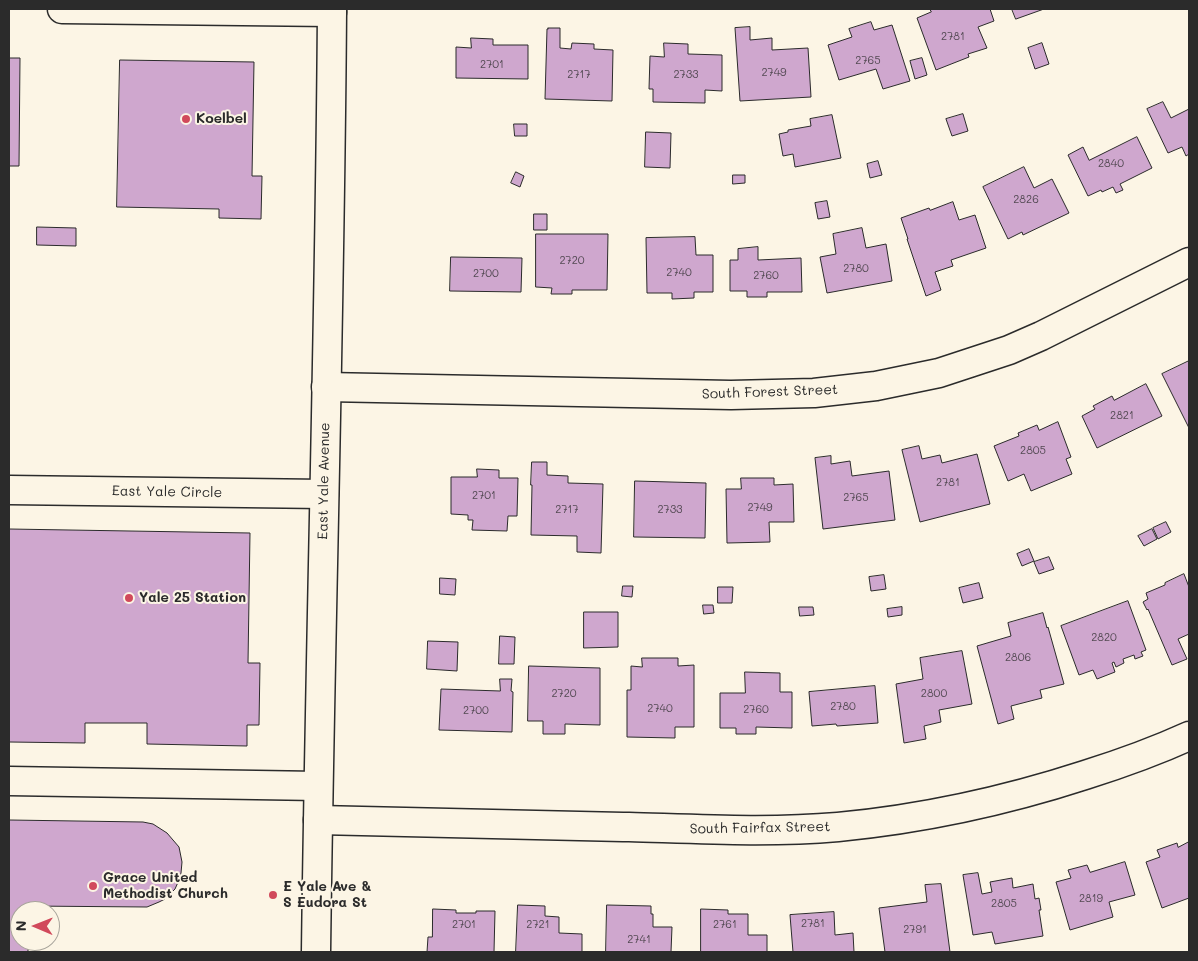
<!DOCTYPE html>
<style>
body{margin:0}
#map{position:relative;width:1198px;height:961px;overflow:hidden;background:#fcf5e5;font-family:Mali,sans-serif}
canvas{display:block}
.frame{position:absolute;inset:0;border:10px solid #2b2b2b;pointer-events:none}
.north{position:absolute;left:10px;top:901px;width:50px;height:50px;box-sizing:border-box;background:#fcf5e5;border:1px solid #a8a49b;border-radius:50%;rotate:271deg;font-size:14px;font-weight:700;line-height:20px;text-align:center;color:#2b2b2b}
.north::after{content:'';display:block;margin:auto;width:18px;height:22px;background:#d1495b;clip-path:polygon(50% 0,100% 100%,50% 72%,0 100%)}
</style>
<div id="map">
<canvas width="1198" height="961"></canvas>
<div class="frame"></div>
<div class="north">N</div>
</div>
<script>
const ctx = document.querySelector('canvas').getContext('2d');
ctx.lineJoin = 'round';
function paint(path, color) {
  ctx.fillStyle = color;
  ctx.fill(path, 'evenodd');
}
function stroke(path, color, width, dash) {
  ctx.strokeStyle = color;
  ctx.lineWidth = width;
  ctx.lineCap = dash ? 'butt' : 'round';
  ctx.setLineDash(dash || []);
  ctx.stroke(path);
}
function label(font, color, halo, rows, align = 'center') {
  ctx.font = font + ' Mali,sans-serif';
  ctx.lineWidth = 4;
  ctx.setLineDash([]);
  ctx.textBaseline = 'middle';
  ctx.strokeStyle = halo;
  ctx.fillStyle = color;
  for (const [text, x, y, turn = 0] of rows) {
    ctx.save();
    ctx.translate(x, y);
    ctx.rotate((+turn || 0) * Math.PI / 180);
    ctx.textAlign = isNaN(turn) ? turn : align;
    if (halo) ctx.strokeText(text, 0, 0);
    ctx.fillText(text, 0, 0);
    ctx.restore();
  }
}
const building = new Path2D(`
 M930,9H990L994,21L978,27L987,48L968,54L969,57L936,70L917,18L931,12Z
 M1012,9H1044L1016,19Z
 M871,22L874,30L892,25L910,81L883,89L876,69L839,80L828,45L852,37L849,29Z
 M750,27V40L772,38V50L808,48L811,97L740,101L735,28Z
 M548,28H560V48L571,49L572,43L594,44V49L613,50L612,101L545,99L547,29H548Z
 M471,38L493,39V45H528V79L456,78V47L471,48Z
 M664,43L688,44V54L722,55V91L705,90V103L653,102V89H649L650,56L664,57Z
 M1042,43L1049,64L1035,69L1028,48Z
 M9,58H20L19,166H9Z
 M922,58L927,75L915,79L910,61Z
 M120,60L254,62L252,176H262L261,219L219,218V209L117,207Z
 M1163,102L1171,118L1189,109V154L1186,156L1182,147L1168,153L1147,109Z
 M963,114L968,131L952,136L946,119Z
 M832,115L841,158L795,167L793,154L783,156L779,134L788,132V130L811,126L810,119Z
 M514,124H527V136H515Z
 M646,132L671,133L670,168L645,167Z
 M1137,137L1152,168L1120,184L1123,190L1116,193L1113,187L1102,192L1101,190L1088,196L1068,155L1083,147L1089,160Z
 M878,161L882,175L870,178L867,164Z
 M1024,167L1034,188L1052,179L1069,213L1023,235L1022,232L1008,239L983,187Z
 M516,172L524,176L520,187L511,183Z
 M733,175H745V183L733,184Z
 M827,201L830,217L818,219L815,203Z
 M953,202L959,220L975,215L986,248L951,260L953,266L935,272L941,290L926,296L907,239H908L901,218L929,208L930,210Z
 M534,214H547V230H534Z
 M37,227L76,228V246L37,245Z
 M862,228L866,248L886,244L892,281L827,293L820,257L836,254L833,234Z
 M536,234H608L607,290H572V294H551L552,288L536,287Z
 M695,237L696,255H713V292H694V298L672,299V293H647L646,238Z
 M758,247V260L801,258L802,292H767V297H747V291H730V260H738V249Z
 M451,257L522,258L521,292L450,291Z
 M1189,361V428L1162,374Z
 M1146,384L1162,416L1097,448L1082,416L1095,409L1093,406L1112,396L1114,400Z
 M1058,422L1071,457L1066,459L1072,474L1031,491L1024,474L1008,481L994,446L1019,436L1018,433L1037,425L1039,430Z
 M919,446L922,459L940,455L942,463L977,454L990,504L920,522L902,450Z
 M831,456V464L850,461L852,476L889,471L895,520L823,529L815,458Z
 M532,462H547V475L568,476V483L603,484L601,553L577,552V536L531,535L532,485H531Z
 M477,469L499,470V478H518L517,516H508L507,531L472,530L473,520H468V515L451,514V477H477Z
 M741,478H774V485L793,484L794,522H769L770,542L727,543L726,489H741Z
 M635,481L706,483L705,538L634,537Z
 M1166,522L1171,532L1158,539L1153,528Z
 M9,529L250,533L248,663H260L259,725H247V746L147,744V723H85V743L9,742Z
 M1152,529L1157,539L1144,546L1138,536Z
 M1029,549L1034,561L1022,566L1017,554Z
 M1049,557L1054,569L1039,574L1034,562Z
 M1184,574L1189,587V634L1178,639L1187,659L1172,665L1148,609L1147,610L1143,602L1148,599L1146,593L1165,585V583Z
 M884,575L886,589L871,591L869,577Z
 M440,578L456,579L455,595L440,594Z
 M979,583L983,598L963,603L959,588Z
 M623,586H633L632,597L622,596Z
 M718,587H733L732,603H718Z
 M1128,601L1146,650L1141,652L1143,656L1135,659L1134,655L1123,659L1124,663L1116,667L1114,662L1112,663L1115,672L1097,679L1093,670L1079,675L1061,626Z
 M703,605H713L714,613L704,614Z
 M799,607H813L814,615L800,616Z
 M902,607V615L888,617L887,609Z
 M584,612H618V647L584,648Z
 M1043,613L1047,628L1048,627L1064,684L1040,690L1042,698L1011,706L1014,719L998,724L977,646L1011,636L1008,623Z
 M500,636L515,637L514,664H499Z
 M428,641L458,642L457,671L427,669Z
 M962,651L972,704L939,710L941,722L924,726L926,739L904,743L896,684L923,679L920,658Z
 M642,658H678V666L694,665V727H675V738L627,737V690H631V666L642,667Z
 M529,666L600,668V725L565,724V734H543V721H528Z
 M745,672L780,673V692H792V728L756,727V734H736V728H720V693H745Z
 M500,679H512L511,691L513,692L512,732L439,730L441,689L500,691Z
 M875,686L878,723L837,726L836,724L812,726L809,692Z
 M9,820L143,822L153,824L167,833L179,847L182,862L181,873L179,880L175,889L165,899L159,902L147,907L28,906V911H20V941H28V952H9Z
 M1189,842V898L1162,908L1146,862L1160,857L1157,850L1177,843L1178,847Z
 M1125,862L1135,895L1109,902L1113,917L1070,930L1056,882L1071,878L1068,870L1087,865L1090,872Z
 M978,873L982,894L992,892L990,882L1012,878L1013,888L1033,884L1035,899L1039,898L1041,910H1039L1043,936L995,944L992,932L973,935L963,875Z
 M941,884L950,952H885L879,908L927,902L925,885Z
 M518,905L545,906V916L559,917V933L582,934V952H516Z
 M607,905L651,906V914H653V927H672L671,952H606Z
 M433,909L456,910V913H476V911H495L494,952H427L428,937H432Z
 M701,909L728,910V914H748V935H767V952H701Z
 M834,912L835,935L853,933L854,952H793L790,915Z`);
paint(building, '#cfa7ce');
stroke(building, '#2b2b2b', 1);
const minor = new Path2D(`
 M62,9L332,12
 M326,387L731,395L814,393L876,386L939,373L1009,350L1041,336L1189,262
 M9,490L324,494
 M9,781L318,786
 M318,820C421,822 525,825 629,827C698,829 768,833 838,827C922,819 1005,801 1085,775C1120,764 1156,751 1189,736`);
const major = new Path2D(`
 M316,952C320,638 330,323 332,9`);
stroke(minor, '#2b2b2b', 31);
stroke(major, '#2b2b2b', 31);
stroke(minor, '#fcf5e5', 28);
stroke(major, '#fcf5e5', 28);
for (const [x, y, r, color] of [
 [186,119,5,"#d1495b"],
 [129,598,5,"#d1495b"],
 [93,886,5,"#d1495b"],
 [273,895,5,"#d1495b"]
]) {
  const dot = new Path2D();
  dot.arc(x, y, r, 0, 2 * Math.PI);
  ctx.fillStyle = color;
  ctx.fill(dot);
  stroke(dot, '#fcf5e5', 2);
}
label('11px', '#544a54', null, [
 ["2781",953,37],
 ["2765",868,61],
 ["2701",492,65],
 ["2749",774,73],
 ["2717",579,75],
 ["2733",686,75],
 ["2840",1111,164],
 ["2826",1026,200],
 ["2720",572,261],
 ["2780",856,269],
 ["2740",679,273],
 ["2700",486,274],
 ["2760",766,276],
 ["2821",1122,416],
 ["2805",1033,451],
 ["2781",948,483],
 ["2701",484,496],
 ["2765",856,498],
 ["2749",760,508],
 ["2717",567,510],
 ["2733",670,510],
 ["2820",1104,638],
 ["2806",1018,658],
 ["2720",564,694],
 ["2800",934,694],
 ["2780",843,707],
 ["2740",660,709],
 ["2760",756,710],
 ["2700",476,711],
 ["2819",1091,899],
 ["2805",1004,904],
 ["2781",813,924],
 ["2701",464,925],
 ["2721",538,925],
 ["2761",725,925],
 ["2791",915,930],
 ["2741",639,940]
]);
label('bold 14px', '#2b2b2b', '#fcf5e5', [
 ["Koelbel",196,119],
 ["Yale 25 Station",139,598],
 ["Grace United",103,878],
 ["Methodist Church",103,894],
 ["E Yale Ave &",283,887],
 ["S Eudora St",283,903]
], 'left');
label('14px', '#2b2b2b', '#fcf5e5', [
 ["South Forest Street",770,392,-2],
 ["East Yale Avenue",324,481,-89],
 ["East Yale Circle",167,492,1],
 ["South Fairfax Street",760,828,-1]
]);
</script>
